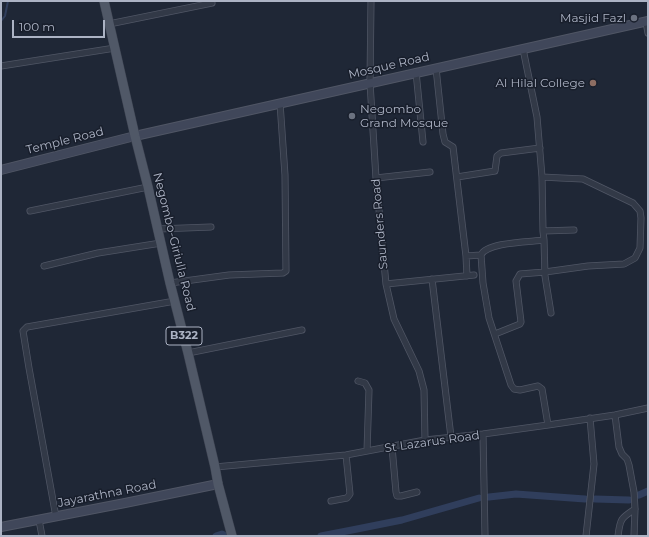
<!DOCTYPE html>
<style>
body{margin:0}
#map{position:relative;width:649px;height:537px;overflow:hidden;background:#1f2736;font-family:Montserrat,sans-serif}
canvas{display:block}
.frame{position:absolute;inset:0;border:2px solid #acb3c4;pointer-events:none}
.scale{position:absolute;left:12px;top:20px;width:93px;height:18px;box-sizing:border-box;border:2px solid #acb3c4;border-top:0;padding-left:5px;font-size:12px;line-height:14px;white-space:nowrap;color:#acb3c4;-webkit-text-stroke:3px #181e2b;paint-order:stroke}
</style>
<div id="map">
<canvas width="649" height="537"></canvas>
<div class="frame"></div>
<div class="scale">100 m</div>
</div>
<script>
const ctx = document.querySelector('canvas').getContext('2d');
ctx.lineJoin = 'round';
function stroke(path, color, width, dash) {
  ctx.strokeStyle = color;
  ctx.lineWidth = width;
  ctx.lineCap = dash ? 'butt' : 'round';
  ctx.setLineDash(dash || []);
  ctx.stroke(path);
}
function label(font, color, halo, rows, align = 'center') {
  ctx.font = font + ' Montserrat,sans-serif';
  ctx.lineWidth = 3;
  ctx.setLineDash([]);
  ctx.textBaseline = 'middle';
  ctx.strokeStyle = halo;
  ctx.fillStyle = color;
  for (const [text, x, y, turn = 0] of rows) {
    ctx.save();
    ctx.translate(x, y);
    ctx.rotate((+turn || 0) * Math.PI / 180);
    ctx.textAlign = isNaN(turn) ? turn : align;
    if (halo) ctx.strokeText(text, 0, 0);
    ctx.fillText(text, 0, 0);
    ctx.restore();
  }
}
stroke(new Path2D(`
 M1,21L5,16L8,1`), '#303e5c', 2);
stroke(new Path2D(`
 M639,495L648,491
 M489,497L516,494L585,499
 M595,499L629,500
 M216,536L222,534L225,536
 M321,536L352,530L402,520L479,498`), '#303e5c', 7);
const street = new Path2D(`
 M371,1L370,83L376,178L386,284L394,319L419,371L424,390L425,440
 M646,22L648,33
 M109,24L212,3
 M523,49L537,117L542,177L543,231L544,240L545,276L551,313
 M1,66L115,48
 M436,68L443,134L445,142L453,147L466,256L481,255
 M416,72L423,142
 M457,177L495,171L497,156L501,153L540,148
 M376,178L430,172
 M30,211L148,187
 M158,229L211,227
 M543,231L574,230
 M544,240C530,242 487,242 481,255L483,283L489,318L511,385L514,389L520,390L538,386L542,389L548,425
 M466,256L467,276
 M44,266L98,253L161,243
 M432,279L451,437
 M170,283L229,275L283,273L286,271L285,175L280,103
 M386,284L474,275
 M495,334L520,324L521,322L516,281L520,274L545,272L588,266L624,264L635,258L640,248L641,218L640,211L633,203L583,179L561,178L542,177
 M188,353L302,330
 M358,381L365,383L369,390L367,451
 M615,415L619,447L622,454L627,459L629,465L634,492L635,509L634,536
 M483,434L485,536
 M392,447L396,492L397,496H401L417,492
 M215,467L346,455L425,440L483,434L548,425L615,415L648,408
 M331,501L347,498L350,494L346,455
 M56,517L29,368L23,331L27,327L175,301
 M39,520L42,536
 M586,536L594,464L590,418
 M618,536C620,519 621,518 635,509`);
const secondary = new Path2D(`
 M1,170L135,136L648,21
 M1,527L125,503L218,484`);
const primary = new Path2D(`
 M104,1L135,136L148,187L170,283L188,353L215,467L218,484L232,536`);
stroke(street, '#505665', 7);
stroke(secondary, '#505665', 10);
stroke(primary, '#3c4250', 10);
stroke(street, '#323947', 5.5);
stroke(secondary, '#40475a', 8);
stroke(primary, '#505867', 9);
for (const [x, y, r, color] of [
 [634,18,4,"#6b7280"],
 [593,83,4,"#8d6e63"],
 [352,116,4,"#6b7280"]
]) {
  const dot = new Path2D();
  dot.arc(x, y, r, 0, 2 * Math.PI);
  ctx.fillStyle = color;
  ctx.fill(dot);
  stroke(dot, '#181e2b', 1.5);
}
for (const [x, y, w] of [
 [184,336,36]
]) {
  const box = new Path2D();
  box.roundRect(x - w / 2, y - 9, w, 18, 3);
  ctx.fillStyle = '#181e2b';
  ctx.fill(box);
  stroke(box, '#acb3c4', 1);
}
label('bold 11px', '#acb3c4', null, [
 ["B322",184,336]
]);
label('12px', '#acb3c4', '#181e2b', [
 ["Masjid Fazl",626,18],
 ["Al Hilal College",585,83],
 ["Negombo",360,109,"left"],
 ["Grand Mosque",360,123,"left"]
], 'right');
label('12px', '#acb3c4', '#181e2b', [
 ["Mosque Road",389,66,-13],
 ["Temple Road",65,141,-14],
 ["Saunders Road",380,224,-95],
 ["Negombo-Giriulla Road",174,242,76],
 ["St Lazarus Road",432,442,-8],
 ["Jayarathna Road",107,494,-11]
]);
</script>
